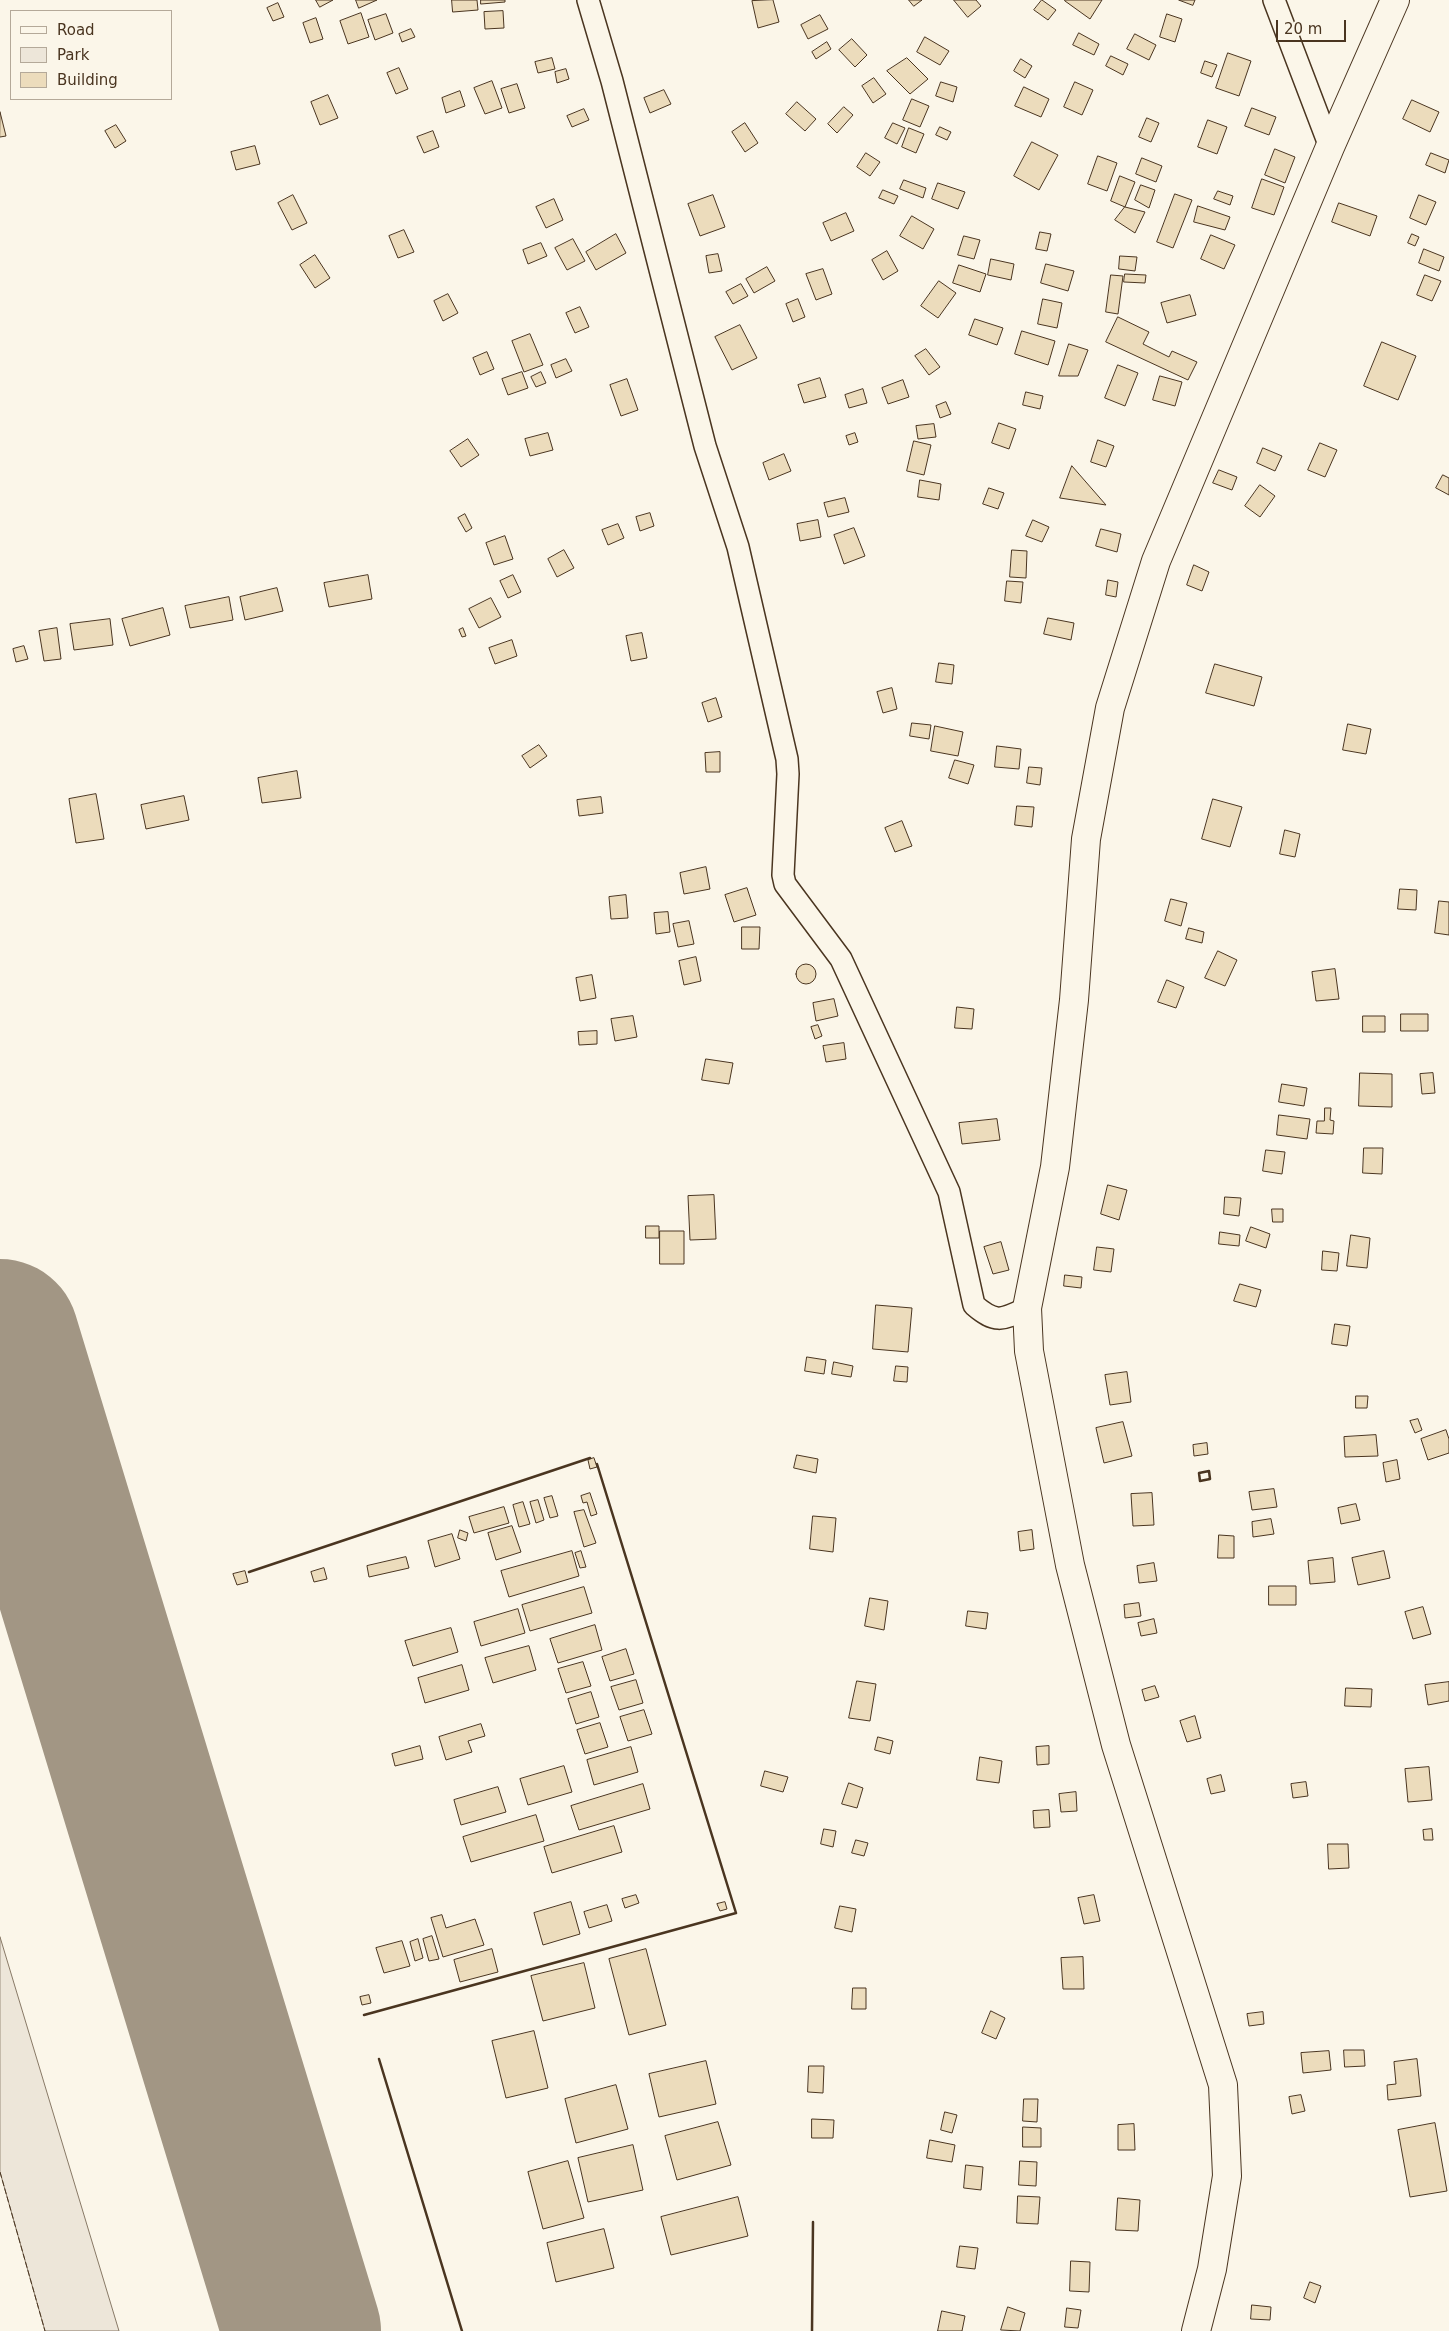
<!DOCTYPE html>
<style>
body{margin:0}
#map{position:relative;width:1449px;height:2331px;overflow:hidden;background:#fbf6e9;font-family:"DejaVu Sans",sans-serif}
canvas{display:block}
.legend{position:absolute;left:10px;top:10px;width:162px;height:90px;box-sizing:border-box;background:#fbf6e9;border:1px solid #b4a999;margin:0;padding:6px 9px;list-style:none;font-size:15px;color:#4a3520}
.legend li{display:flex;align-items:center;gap:10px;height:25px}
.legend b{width:25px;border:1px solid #b4a999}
.scale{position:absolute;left:1276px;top:20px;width:70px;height:22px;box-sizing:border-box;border:2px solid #4a3520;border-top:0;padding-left:6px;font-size:15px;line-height:18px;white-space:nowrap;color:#4a3520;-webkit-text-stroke:4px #fbf6e9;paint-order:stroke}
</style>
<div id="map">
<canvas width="1449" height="2331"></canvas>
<ul class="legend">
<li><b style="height:6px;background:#fbf6e9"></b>Road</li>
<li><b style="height:14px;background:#ede6d9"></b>Park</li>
<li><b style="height:14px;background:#ecdcbc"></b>Building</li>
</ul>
<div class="scale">20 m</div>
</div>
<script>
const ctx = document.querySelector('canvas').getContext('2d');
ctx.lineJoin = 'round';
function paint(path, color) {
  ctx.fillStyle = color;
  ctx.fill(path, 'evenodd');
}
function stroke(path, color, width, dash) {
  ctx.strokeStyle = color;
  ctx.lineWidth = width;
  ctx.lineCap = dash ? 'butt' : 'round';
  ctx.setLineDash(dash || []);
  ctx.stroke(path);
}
const green = new Path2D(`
 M0,1937L119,2331H45L0,2172Z`);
paint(green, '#ede6d9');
stroke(green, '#887966', 1);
stroke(new Path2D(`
 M0,1338L302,2331`), '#a29684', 158);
const building = new Path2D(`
 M316,0H333L320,7Z
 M356,0H377L359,8Z
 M452,0H477L478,10L453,12Z
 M481,0H505V2L481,4Z
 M773,0L779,22L758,28L752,1Z
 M909,0H922L914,6Z
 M954,0H976L981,6L968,17Z
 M1042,0L1056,10L1048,20L1034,10Z
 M1065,0H1102L1090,19L1065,1Z
 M1179,0H1195L1193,5Z
 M278,3L284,17L273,21L267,8Z
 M503,11L504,28L485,29L484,12Z
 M361,13L369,37L348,44L340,21Z
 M386,14L393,33L375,40L368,20Z
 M1167,14L1182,19L1175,42L1160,37Z
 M820,15L828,29L808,39L801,25Z
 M316,18L323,39L310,43L303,23Z
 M411,29L415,37L402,42L399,34Z
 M1079,33L1099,44L1094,55L1073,45Z
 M1135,34L1156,45L1149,60L1127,49Z
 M925,37L949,51L940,65L917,52Z
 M852,39L867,55L855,67L839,50Z
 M827,42L831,49L816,59L812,52Z
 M1228,53L1251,61L1239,96L1216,88Z
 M1111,56L1128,64L1123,75L1106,66Z
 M552,58L555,69L538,73L535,62Z
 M907,58L928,79L910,94L887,71Z
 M1021,59L1032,66L1025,78L1014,71Z
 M1205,61L1217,65L1212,77L1201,73Z
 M399,68L408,89L396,94L387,73Z
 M566,69L569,79L557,83L555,72Z
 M874,78L886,94L873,103L862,86Z
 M492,81L502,108L485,114L474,88Z
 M941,82L957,87L953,102L936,96Z
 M1075,82L1093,90L1082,115L1064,107Z
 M517,84L525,108L509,113L501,89Z
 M1024,87L1049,99L1041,117L1015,106Z
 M664,90L671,104L650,113L644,98Z
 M460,91L465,106L446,113L442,98Z
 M328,95L338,118L320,125L311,102Z
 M912,99L929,106L920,127L903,120Z
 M1412,100L1439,112L1430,132L1403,119Z
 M797,102L816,119L805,131L786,114Z
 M844,107L853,115L837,133L828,124Z
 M1252,108L1276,117L1269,135L1245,126Z
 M584,109L589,120L572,127L567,116Z
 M0,112L6,136L0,137Z
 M1147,118L1159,123L1151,142L1139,137Z
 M1208,120L1227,127L1217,154L1198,147Z
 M745,123L758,143L745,152L732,132Z
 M893,123L905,128L897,144L885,138Z
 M116,125L126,141L115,148L105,131Z
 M940,127L951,132L947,140L936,135Z
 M909,128L924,134L916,153L902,147Z
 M433,131L439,147L424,153L417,137Z
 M1032,142L1058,155L1039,190L1014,176Z
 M255,146L260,164L236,170L231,152Z
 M1275,149L1295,157L1285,183L1265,175Z
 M866,153L880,162L870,176L857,167Z
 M1431,153L1449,160L1445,173L1426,165Z
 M1098,156L1117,163L1107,191L1088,184Z
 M1142,158L1162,166L1156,182L1136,174Z
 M1120,176L1135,182L1125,207L1111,201Z
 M1262,179L1284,187L1274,215L1252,208Z
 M904,180L926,188L923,198L900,189Z
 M938,183L965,192L958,209L932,199Z
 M1141,185L1155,190L1149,208L1135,200Z
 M883,190L898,196L894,204L879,198Z
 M1218,191L1233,196L1230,205L1214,199Z
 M1175,194L1192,200L1173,248L1157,242Z
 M293,195L307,223L292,230L278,203Z
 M713,195L725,227L700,236L688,204Z
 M1419,195L1436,202L1426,225L1410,218Z
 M554,199L563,220L546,228L536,207Z
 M1339,203L1377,216L1370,236L1332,222Z
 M1198,206L1230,217L1225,230L1194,222Z
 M1125,207L1145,212L1135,233L1115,220Z
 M846,213L854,231L831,241L823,223Z
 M912,216L934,229L923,249L900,236Z
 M404,230L414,252L398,258L389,236Z
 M1040,232L1051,234L1047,251L1036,249Z
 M616,234L626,253L596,270L586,252Z
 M1412,234L1419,237L1415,246L1408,243Z
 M1211,235L1235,245L1224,269L1201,259Z
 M964,236L980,240L974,259L958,255Z
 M573,239L585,261L567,270L555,248Z
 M541,243L547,256L528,264L523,250Z
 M1424,249L1444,257L1439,271L1419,263Z
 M887,251L898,271L883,280L872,260Z
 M718,254L722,271L709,273L706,256Z
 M315,255L330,278L315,288L300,265Z
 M1120,256L1137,257L1135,271L1119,269Z
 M991,259L1014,264L1011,280L988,275Z
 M1046,264L1074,271L1068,291L1041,283Z
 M959,265L986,274L980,292L953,283Z
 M767,267L775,281L754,293L746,279Z
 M823,269L832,294L816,300L806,274Z
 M1125,274L1146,275L1145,283L1124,282Z
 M1111,275L1123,276L1118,314L1106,312Z
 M1425,275L1441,281L1432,301L1417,295Z
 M939,281L956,293L938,318L921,306Z
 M741,284L748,296L733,304L726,292Z
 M448,294L458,313L443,321L434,301Z
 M1190,295L1196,315L1167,323L1161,303Z
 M798,299L805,317L793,322L786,304Z
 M1043,299L1062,303L1057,328L1038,324Z
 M580,307L589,327L575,333L566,313Z
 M1118,317L1149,332L1143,344L1169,357L1172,351L1197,362L1188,380L1106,342Z
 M975,319L1003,328L997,345L969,335Z
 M740,325L757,358L732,370L715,337Z
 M1022,331L1055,341L1048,365L1015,354Z
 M530,334L543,365L524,372L512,341Z
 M1382,342L1416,356L1398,400L1364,386Z
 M1069,344L1088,350L1078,376H1059Z
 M926,349L940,367L929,375L915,356Z
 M487,352L494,369L480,375L473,358Z
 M566,359L572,371L556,378L551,365Z
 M1118,365L1138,373L1125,406L1105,398Z
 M522,372L528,388L508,395L502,379Z
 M541,372L546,383L536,387L531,377Z
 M1160,376L1182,382L1175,406L1153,400Z
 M820,378L826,397L804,403L798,385Z
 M627,379L638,410L621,416L610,385Z
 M903,380L909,397L888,404L882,388Z
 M863,389L867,403L849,408L845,395Z
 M1026,392L1043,396L1040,409L1023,405Z
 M946,402L951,414L940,418L936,406Z
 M999,423L1016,429L1009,449L992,443Z
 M934,424L936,437L918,439L916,426Z
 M548,433L553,450L530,456L525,439Z
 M855,433L858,442L849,445L846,436Z
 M468,439L479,455L461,467L450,451Z
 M1098,440L1114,446L1106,467L1091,462Z
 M914,441L931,445L924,475L907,471Z
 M1320,443L1337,450L1325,477L1308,470Z
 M1263,448L1282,456L1275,471L1257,463Z
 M784,454L791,471L769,480L763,463Z
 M1072,466L1106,505L1060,498Z
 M1219,470L1237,477L1232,490L1213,483Z
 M1443,475L1449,478V495L1436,488Z
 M920,480L941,484L939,500L918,497Z
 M1260,485L1275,496L1260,517L1245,506Z
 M989,488L1004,493L998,509L983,504Z
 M845,498L849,512L828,517L824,503Z
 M650,513L654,526L640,531L636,517Z
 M465,514L472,528L466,532L458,518Z
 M818,520L821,537L800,541L797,524Z
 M1033,520L1049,527L1042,542L1026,536Z
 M618,524L624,538L608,545L602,530Z
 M854,528L865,556L844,564L834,535Z
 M1101,529L1121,534L1117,552L1096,546Z
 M505,536L513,559L494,565L486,543Z
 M564,550L574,568L557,577L548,559Z
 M1012,550L1027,551L1026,578L1010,577Z
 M1194,565L1209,572L1202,591L1187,585Z
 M368,575L372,599L329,607L324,583Z
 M513,575L521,592L508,598L500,581Z
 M1108,580L1118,582L1116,597L1106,595Z
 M1007,581L1023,582L1021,603L1005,601Z
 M277,588L283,611L245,620L240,597Z
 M229,597L233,620L190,628L185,606Z
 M491,598L501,617L479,628L469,609Z
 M163,608L170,635L130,646L122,619Z
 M1048,618L1074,623L1071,640L1044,634Z
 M110,619L113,645L74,650L70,624Z
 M57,628L61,659L44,661L39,631Z
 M463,628L466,636L462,637L459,630Z
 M642,633L647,658L631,661L626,636Z
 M512,640L517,656L495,664L489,648Z
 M24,646L28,659L16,662L13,649Z
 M939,663L954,665L952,684L936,682Z
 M1215,664L1262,677L1254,706L1206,693Z
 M892,688L897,709L883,713L877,692Z
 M716,698L722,717L708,722L702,703Z
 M912,723L931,725L929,739L910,736Z
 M1348,724L1371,729L1366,754L1343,750Z
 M935,726L963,732L958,756L931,751Z
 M539,745L547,756L530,768L522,756Z
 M997,746L1021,749L1019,769L995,767Z
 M720,752V772H706L705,753Z
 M955,760L974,765L968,784L949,778Z
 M1029,767L1042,768L1040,785L1027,783Z
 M297,771L301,798L262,803L258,778Z
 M96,794L104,839L76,843L69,799Z
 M184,796L189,820L146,829L141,805Z
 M601,797L603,813L579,816L577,800Z
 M1213,799L1242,807L1230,847L1202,839Z
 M1017,806L1034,807L1032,827L1015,825Z
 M902,821L912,846L895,852L885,828Z
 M1285,830L1300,834L1295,857L1280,854Z
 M706,867L710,889L684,894L680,873Z
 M747,888L756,915L734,922L725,895Z
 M1400,889L1417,890L1416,910L1398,909Z
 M626,895L628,918L611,919L609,897Z
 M1171,899L1187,903L1181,926L1165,921Z
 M1439,901L1449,902V935L1435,933Z
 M668,912L670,932L656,934L654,913Z
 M689,921L694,944L678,947L673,924Z
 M742,927H760L759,949H742Z
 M1189,928L1204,932L1202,943L1186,939Z
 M1218,951L1237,960L1225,986L1205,978Z
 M696,957L701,981L684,985L679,961Z
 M796 974a10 10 0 1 1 20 0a10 10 0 1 1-20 0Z
 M1335,969L1339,999L1316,1001L1312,972Z
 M592,975L596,998L580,1001L576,978Z
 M1167,980L1184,987L1176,1008L1158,1002Z
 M834,999L838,1016L816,1021L813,1003Z
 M957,1007L974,1009L972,1029L955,1028Z
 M1401,1014H1428V1031H1401Z
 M633,1016L637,1037L615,1041L611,1019Z
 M1363,1016H1385V1032H1363Z
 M818,1025L822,1036L815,1039L811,1027Z
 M597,1031V1044L579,1045L578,1032Z
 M844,1043L846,1059L826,1062L823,1046Z
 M706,1059L733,1063L729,1084L702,1080Z
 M1360,1073L1392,1074V1107L1359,1106Z
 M1433,1073L1435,1093L1422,1094L1420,1074Z
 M1282,1084L1307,1088L1304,1106L1279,1102Z
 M1325,1108H1331L1330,1120L1334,1121L1333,1134L1316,1133L1317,1121H1324Z
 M1279,1115L1310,1119L1307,1139L1277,1135Z
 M997,1119L1000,1140L962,1144L959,1123Z
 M1364,1148H1383L1382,1174L1363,1173Z
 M1266,1150L1285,1152L1282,1174L1263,1171Z
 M1108,1185L1127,1190L1119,1220L1101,1214Z
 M714,1195L716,1239L690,1240L688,1196Z
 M1225,1197L1241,1198L1239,1216L1224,1214Z
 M1272,1209H1283V1222H1273Z
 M646,1226H659V1238H646Z
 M1251,1227L1270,1234L1266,1248L1246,1241Z
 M660,1231H684V1264H660Z
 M1220,1232L1240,1235L1239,1246L1219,1244Z
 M1351,1235L1370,1238L1367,1268L1347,1266Z
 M1001,1242L1009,1270L993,1274L984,1247Z
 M1097,1247L1114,1249L1111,1272L1094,1270Z
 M1323,1251L1339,1253L1337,1271L1322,1270Z
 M1065,1275L1082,1277L1081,1288L1064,1286Z
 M1240,1284L1261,1290L1256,1307L1234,1301Z
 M876,1305L912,1308L908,1352L873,1349Z
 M1335,1324L1350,1326L1347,1346L1332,1344Z
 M807,1357L826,1360L824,1374L805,1371Z
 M834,1362L853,1366L851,1377L832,1374Z
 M896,1366L908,1367L907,1382L894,1381Z
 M1127,1372L1131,1402L1110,1405L1105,1375Z
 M1356,1396H1368L1367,1408H1356Z
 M1418,1419L1422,1430L1415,1433L1410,1421Z
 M1123,1422L1132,1456L1104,1463L1096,1428Z
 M1446,1430L1449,1439V1453L1428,1460L1421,1439Z
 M1376,1435L1378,1456L1345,1457L1344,1437Z
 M1207,1443L1208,1454L1194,1456L1193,1445Z
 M797,1455L818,1459L816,1473L794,1468Z
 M594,1458L597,1467L590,1469L588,1460Z
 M1397,1460L1400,1479L1386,1482L1383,1463Z
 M1274,1489L1277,1507L1252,1510L1249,1492Z
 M590,1493L597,1514L591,1516L587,1502L583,1503L581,1496Z
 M1152,1493L1154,1525L1133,1526L1131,1494Z
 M552,1496L558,1516L550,1518L544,1498Z
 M538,1500L544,1520L536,1523L530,1502Z
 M523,1502L530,1524L519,1527L513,1505Z
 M1356,1504L1360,1520L1341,1524L1338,1508Z
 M504,1507L509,1523L474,1533L469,1517Z
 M584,1510L596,1543L584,1547L574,1512Z
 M813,1516L836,1518L833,1552L810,1549Z
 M1271,1519L1274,1534L1253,1537L1252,1522Z
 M512,1526L521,1552L496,1560L488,1533Z
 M460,1530L468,1533L466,1541L458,1538Z
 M1032,1530L1034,1549L1020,1551L1018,1532Z
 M452,1534L460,1559L435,1567L428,1541Z
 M1219,1535L1234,1536V1558H1218Z
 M572,1551L579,1576L509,1597L501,1571Z
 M581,1551L586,1567L580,1568L575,1553Z
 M1384,1551L1390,1578L1358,1585L1352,1558Z
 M406,1557L409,1568L369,1577L367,1566Z
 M1333,1558L1335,1582L1310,1584L1308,1561Z
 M1154,1563L1157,1581L1139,1583L1137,1566Z
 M324,1568L327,1579L314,1582L311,1572Z
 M245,1571L248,1582L237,1585L233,1574Z
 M1269,1586H1296V1605H1269Z
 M584,1587L592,1613L530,1631L522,1605Z
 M870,1598L888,1601L884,1630L865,1626Z
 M1139,1603L1141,1616L1125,1618L1124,1605Z
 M1423,1607L1431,1634L1413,1639L1405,1612Z
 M518,1609L525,1633L481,1646L474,1622Z
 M968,1611L988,1613L986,1629L966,1626Z
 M1154,1619L1157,1633L1141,1636L1138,1623Z
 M595,1625L602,1650L558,1663L550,1639Z
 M451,1628L458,1652L413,1666L405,1641Z
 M529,1646L536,1670L493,1683L485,1658Z
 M626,1649L634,1674L610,1681L602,1657Z
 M583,1662L591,1686L566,1693L558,1669Z
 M462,1665L469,1690L425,1703L418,1678Z
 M636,1680L643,1703L619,1710L611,1687Z
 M857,1681L876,1684L870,1721L849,1718Z
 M1449,1682V1701L1428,1705L1425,1685Z
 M1155,1686L1159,1697L1145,1701L1142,1690Z
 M1346,1688L1372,1689L1371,1707L1345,1706Z
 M591,1692L599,1717L576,1724L568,1699Z
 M644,1710L652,1734L628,1741L620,1717Z
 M1195,1716L1201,1738L1187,1742L1180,1721Z
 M600,1723L608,1747L585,1754L577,1730Z
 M481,1724L485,1736L468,1741L472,1752L446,1760L439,1737Z
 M878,1737L893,1741L890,1754L875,1750Z
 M420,1746L423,1759L395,1766L392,1754Z
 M1049,1746V1764L1037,1765L1036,1747Z
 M631,1747L638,1772L594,1785L587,1760Z
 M980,1757L1002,1761L999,1783L977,1780Z
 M564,1766L572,1792L528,1805L520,1779Z
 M1429,1767L1432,1800L1408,1802L1405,1769Z
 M765,1771L788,1777L783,1792L761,1786Z
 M1221,1775L1225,1791L1211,1794L1207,1779Z
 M1306,1782L1308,1796L1293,1798L1291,1784Z
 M849,1783L863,1788L857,1808L842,1804Z
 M643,1784L650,1809L579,1830L571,1806Z
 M498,1787L506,1812L461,1825L454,1800Z
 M1076,1792L1077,1811L1061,1812L1059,1794Z
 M1049,1810L1050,1827L1034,1828L1033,1811Z
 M536,1815L544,1841L471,1862L463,1837Z
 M614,1826L622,1852L552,1873L544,1847Z
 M824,1829L836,1831L833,1847L821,1844Z
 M1432,1829L1433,1840H1424L1423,1830Z
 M856,1840L868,1843L864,1856L852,1853Z
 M1328,1844H1348L1349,1868L1329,1869Z
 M636,1895L639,1903L625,1908L622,1899Z
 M1094,1895L1100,1921L1084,1924L1078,1898Z
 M571,1902L580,1934L543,1945L534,1913Z
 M725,1902L727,1909L720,1911L717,1904Z
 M607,1905L612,1921L589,1928L584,1912Z
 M840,1906L856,1909L852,1932L835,1928Z
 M442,1915L446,1928L475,1919L484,1945L443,1957L431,1918Z
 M432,1936L439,1959L429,1961L423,1939Z
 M418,1939L423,1958L415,1961L410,1942Z
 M402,1941L410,1966L384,1973L376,1948Z
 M492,1949L498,1972L460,1982L454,1960Z
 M646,1949L666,2025L629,2035L609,1959Z
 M1083,1957L1084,1989H1063L1061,1958Z
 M584,1963L595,2008L543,2021L531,1976Z
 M853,1988H866V2009H852Z
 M369,1995L371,2003L362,2005L360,1997Z
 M991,2011L1005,2018L996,2039L982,2033Z
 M1263,2012L1264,2024L1249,2026L1247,2014Z
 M534,2031L548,2088L506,2098L492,2041Z
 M1344,2050H1364L1365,2066L1345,2067Z
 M1329,2051L1331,2070L1303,2073L1301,2053Z
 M1417,2059L1421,2096L1388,2100L1387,2085L1396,2084L1394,2062Z
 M706,2061L716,2104L659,2117L649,2074Z
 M809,2066H824L823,2093L808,2092Z
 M616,2085L628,2129L576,2143L565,2099Z
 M1301,2095L1305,2111L1292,2114L1289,2097Z
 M1024,2099H1038L1037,2122L1023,2121Z
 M945,2112L957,2115L952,2133L941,2130Z
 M812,2119L834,2120L833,2138H812Z
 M718,2122L731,2165L677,2180L665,2136Z
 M1435,2123L1447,2191L1410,2197L1398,2130Z
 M1134,2124L1135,2150H1118V2125Z
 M1023,2127L1041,2128V2147H1023Z
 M930,2140L955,2145L952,2162L927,2158Z
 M633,2145L643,2190L588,2202L578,2158Z
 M568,2161L584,2218L543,2229L528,2172Z
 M1020,2161L1037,2162L1036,2186L1019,2185Z
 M966,2165L983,2167L981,2190L964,2188Z
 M1018,2196L1040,2197L1038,2224L1017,2223Z
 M738,2197L748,2236L671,2255L661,2217Z
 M1118,2198L1140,2200L1138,2231L1116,2230Z
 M604,2229L614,2268L556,2282L547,2243Z
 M960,2246L978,2248L975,2269L957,2267Z
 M1071,2261L1090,2262L1089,2292L1070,2291Z
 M1310,2282L1321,2286L1315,2303L1304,2298Z
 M1252,2305L1271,2307L1270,2320L1251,2319Z
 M1008,2307L1025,2313L1020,2331L1001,2330Z
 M1067,2308L1081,2310L1078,2328L1065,2327Z
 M942,2311L965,2316L962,2331H938Z`);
paint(building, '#ecdcbc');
stroke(building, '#4a3520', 1);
const street = new Path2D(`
 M588,0L612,81L705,446L738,547L787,759L788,774L783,875L785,884L841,959L949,1192L974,1305C996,1324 1002,1320 1027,1308
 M1274,0L1330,147`);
const secondary = new Path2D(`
 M1196,2331L1212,2269L1227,2176L1223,2085L1116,1745L1070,1565L1029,1351L1027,1308L1055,1167L1074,1000L1086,839L1110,708L1156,561L1330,147L1395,0`);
stroke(street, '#4a3520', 24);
stroke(secondary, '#4a3520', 30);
stroke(street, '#fbf6e9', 21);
stroke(secondary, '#fbf6e9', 28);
stroke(new Path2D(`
 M0,2172L45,2331`), '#4a3520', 1, [6, 2.5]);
stroke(new Path2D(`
 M1209,1471L1210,1479L1200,1481L1199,1473Z
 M249,1572L590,1458
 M364,2015L736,1913L597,1464
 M379,2059L462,2331
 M812,2331L813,2222`), '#4a3520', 2.5);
</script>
